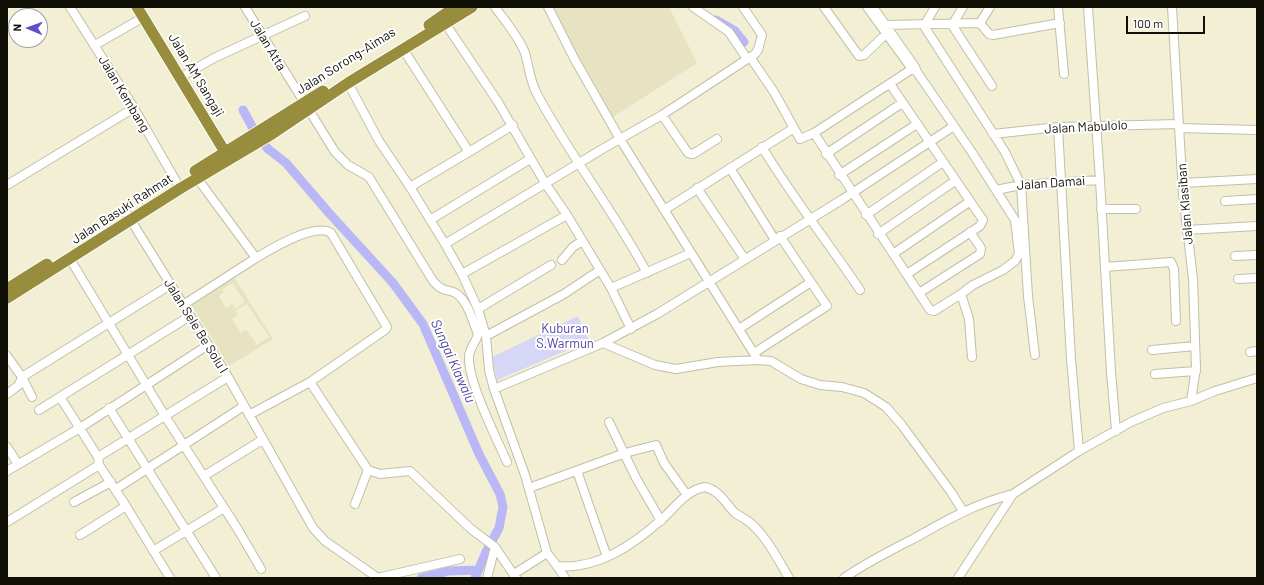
<!DOCTYPE html>
<style>
body{margin:0}
#map{position:relative;width:1264px;height:585px;overflow:hidden;background:#f2efd5;font-family:Barlow,sans-serif}
canvas{display:block}
.frame{position:absolute;inset:0;border:8px solid #111007;pointer-events:none}
.north{position:absolute;left:8px;top:8px;width:40px;height:40px;box-sizing:border-box;background:#fff;border:1px solid #a09f9c;border-radius:50%;rotate:272deg;font-size:11px;font-weight:700;line-height:16px;text-align:center;color:#111007}
.north::after{content:'';display:block;margin:auto;width:14px;height:18px;background:#624ec7;clip-path:polygon(50% 0,100% 100%,50% 72%,0 100%)}
.scale{position:absolute;left:1126px;top:16px;width:79px;height:18px;box-sizing:border-box;border:2px solid #111007;border-top:0;padding-left:5px;font-size:12px;line-height:14px;white-space:nowrap;color:#111007;-webkit-text-stroke:3px #fff;paint-order:stroke}
</style>
<div id="map">
<canvas width="1264" height="585"></canvas>
<div class="frame"></div>
<div class="north">N</div>
<div class="scale">100 m</div>
</div>
<script>
const ctx = document.querySelector('canvas').getContext('2d');
ctx.lineJoin = 'round';
function paint(path, color) {
  ctx.fillStyle = color;
  ctx.fill(path, 'evenodd');
}
function stroke(path, color, width, dash) {
  ctx.strokeStyle = color;
  ctx.lineWidth = width;
  ctx.lineCap = dash ? 'butt' : 'round';
  ctx.setLineDash(dash || []);
  ctx.stroke(path);
}
function label(font, color, halo, rows, align = 'center') {
  ctx.font = font + ' Barlow,sans-serif';
  ctx.lineWidth = 4;
  ctx.setLineDash([]);
  ctx.textBaseline = 'middle';
  ctx.strokeStyle = halo;
  ctx.fillStyle = color;
  for (const [text, x, y, turn = 0] of rows) {
    ctx.save();
    ctx.translate(x, y);
    ctx.rotate((+turn || 0) * Math.PI / 180);
    ctx.textAlign = isNaN(turn) ? turn : align;
    if (halo) ctx.strokeText(text, 0, 0);
    ctx.fillText(text, 0, 0);
    ctx.restore();
  }
}
paint(new Path2D(`
 M551,7H620L621,9L626,7H669L697,63L613,117Z
 M234,277L273,339L229,366L191,304ZM232,283L245,302L235,309L232,304L226,308L219,296L224,292L222,290ZM247,304L269,337L257,345L246,329L241,333L232,319L238,315L235,311Z`), '#e7e3c2');
paint(new Path2D(`
 M578,316L589,341L497,380L492,357Z`), '#d6d6f6');
stroke(new Path2D(`
 M716,20L735,31L744,42
 M243,110L255,132L268,149L286,163L329,213L393,283L423,324L479,454L500,494L503,507L499,528L486,552L475,578
 M421,578L449,571L478,570`), '#b9b7f6', 9);
const minor = new Path2D(`
 M70,7L134,108L177,183
 M245,7L335,152L348,165L369,177L433,281C444,294 449,288 457,294C468,302 473,322 478,334C476,343 469,348 469,357C468,382 496,437 507,462
 M495,7C505,21 519,37 525,53C529,67 530,81 537,94C570,156 614,211 647,273
 M548,7L575,60L620,139L758,360
 M693,7L729,32L747,59
 M824,7L859,56L864,55L886,34
 M867,7L912,69L917,72L915,67L873,7
 M935,7L924,26L1005,152L1021,185L1028,296L1035,355
 M963,7L952,25L992,86
 M1058,7L1064,74
 M1172,7L1183,194L1193,279L1196,368L1191,401
 M445,23L498,102L545,183L567,215L611,288L631,329
 M980,23L989,34L993,35L1060,23
 M883,25L980,23L990,7
 M95,45L144,17
 M403,49L469,152L410,187
 M750,57L774,92L800,139L814,133L915,67
 M917,72L971,151L1015,220L1019,254L1015,261L1003,270L973,285L961,294L969,319L972,357
 M181,77L214,58L305,16
 M348,83L379,141L410,187L445,244L462,274L478,309L486,336L489,370L494,389L525,475L547,553L557,566C597,570 633,545 661,520C675,508 686,490 705,487C719,490 726,504 735,513C739,516 744,518 748,521C766,535 777,558 789,578
 M890,84L983,220L980,226L907,274
 M662,115L688,153L693,154L717,139
 M1058,127L1071,359L1079,451
 M1179,128L1257,130
 M814,133L930,310L934,311L961,294
 M993,134L1058,127L1178,124
 M762,147C792,197 828,242 860,290
 M469,152L513,125
 M826,154L902,103
 M730,168L775,240
 M839,175L917,124
 M1100,180L1111,372L1116,431
 M1183,183L1257,179
 M7,185L134,108
 M697,188L744,258
 M996,190L1021,185L1100,180L1088,7
 M1225,201L1257,199
 M1101,209H1136
 M664,210L794,128
 M127,214L228,377L313,528L325,541L378,578
 M866,215L943,162
 M430,220L530,159
 M1186,230L1257,226
 M878,234L955,181
 M445,244L604,148L662,115L755,54L758,50L762,35L743,7
 M893,254L969,202
 M1235,256L1257,255
 M70,259L165,416L237,528L261,569
 M562,260L573,247L582,241
 M1105,267L1171,262L1174,269L1176,321
 M462,274L567,215
 M1238,279L1257,278
 M611,288L691,253
 M919,293L980,254L981,248L970,232
 M183,305L256,258L197,178
 M478,309L551,265
 M739,329L811,282
 M486,336L564,294L600,270
 M603,343L657,314L843,199L954,126
 M1152,350L1195,346
 M1250,352L1257,351
 M754,353L827,306L780,236
 M7,356L22,377L32,397
 M1155,374L1196,371
 M310,382L368,470L380,474L410,471L471,529L495,547L516,578
 M494,389L603,343L655,365L676,369L718,362L758,360L771,361L801,379L820,385L842,387L864,393L886,407L901,424L951,492L963,511
 M7,394L19,385L22,377L170,285
 M60,397L98,457L99,465L126,506L80,535
 M109,408L216,578
 M39,410L190,316
 M249,415L310,382L385,330L387,327L331,233C315,222 271,249 256,258
 M609,422L636,478L661,521
 M7,447L18,464
 M98,457L228,377
 M7,471L80,428L208,345
 M577,471L607,557
 M204,476L262,440
 M529,488L625,453L656,445L664,463L687,495
 M116,489L244,406
 M74,502L111,482
 M355,504L368,470
 M126,506L170,578
 M7,522L99,465
 M153,551L224,508
 M557,566L565,578
 M514,574L547,553
 M377,578L460,559
 M487,578L495,547
 M844,578C866,563 889,551 913,539C947,520 974,504 1013,494
 M958,578L1013,494L1079,451L1131,422L1163,408L1191,401L1215,391L1257,378`);
const highway = new Path2D(`
 M137,7L228,157
 M429,25L455,7
 M195,171L323,91
 M7,289L47,264
 M7,298L181,188L272,134L348,83L472,7`);
stroke(minor, '#c2bfa6', 10);
stroke(highway, '#fff', 13);
stroke(minor, '#fff', 8);
stroke(highway, '#988d3c', 11);
label('13px', '#111007', '#fff', [
 ["Jalan Atta",268,45,59],
 ["Jalan Sorong-Aimas",346,61,-32],
 ["Jalan AM Sangaji",196,75,59],
 ["Jalan Kembang",124,94,59],
 ["Jalan Mabulolo",1086,127,-3],
 ["Jalan Damai",1051,183,-4],
 ["Jalan Klasiban",1185,204,-95],
 ["Jalan Basuki Rahmat",122,209,-33],
 ["Jalan Sele Be Solu I",196,326,58]
]);
label('13px', '#5346a0', '#fff', [
 ["Kuburan",565,329],
 ["S.Warmun",565,344]
]);
label('italic 14px', '#5347a1', '#fff', [
 ["Sungai Klawalu",453,361,66]
]);
</script>
